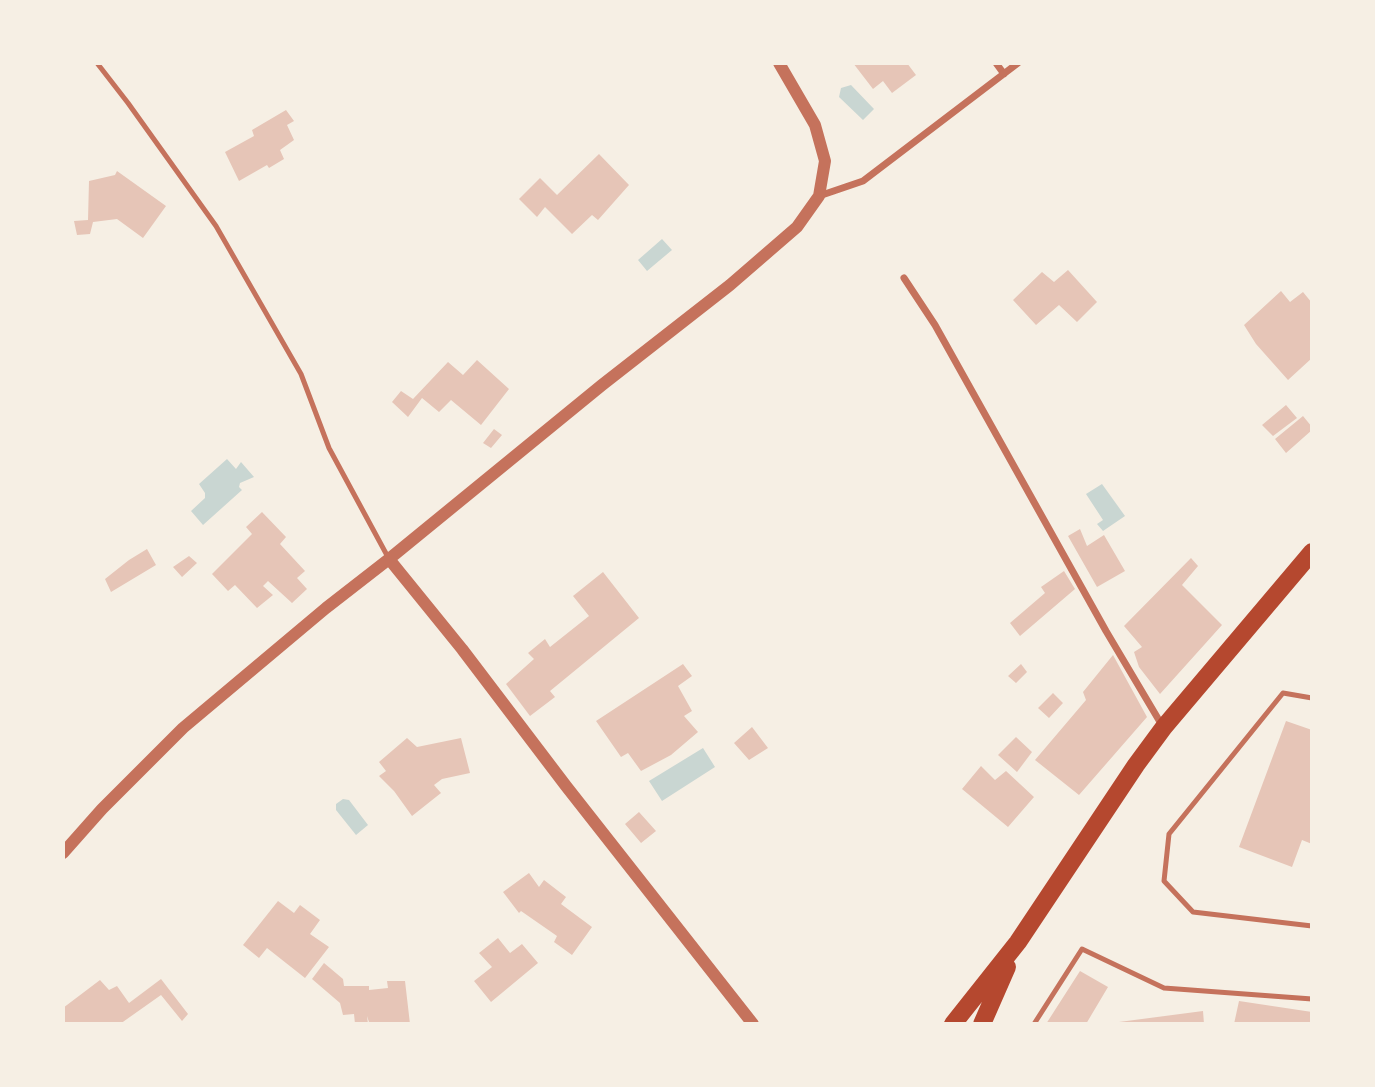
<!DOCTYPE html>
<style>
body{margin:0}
#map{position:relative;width:1375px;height:1087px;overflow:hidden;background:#f6efe4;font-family:Montserrat,sans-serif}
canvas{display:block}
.frame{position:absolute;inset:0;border:65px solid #f6efe4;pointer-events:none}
</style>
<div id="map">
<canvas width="1375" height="1087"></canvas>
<div class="frame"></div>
</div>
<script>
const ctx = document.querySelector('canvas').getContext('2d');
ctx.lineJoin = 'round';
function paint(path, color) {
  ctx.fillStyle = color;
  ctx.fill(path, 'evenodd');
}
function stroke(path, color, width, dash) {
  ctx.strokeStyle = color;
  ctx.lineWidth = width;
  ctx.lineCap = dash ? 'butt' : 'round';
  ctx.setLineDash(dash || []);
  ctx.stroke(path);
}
paint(new Path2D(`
 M851,85L874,109L863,120L839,97L841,88Z
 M662,239L672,250L647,271L638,260Z
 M227,459L236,469L241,462L254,477L240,483L239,487L242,490L203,525L191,511L205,498V493L199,484Z
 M1102,484L1125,516L1103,531L1097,524L1103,520L1086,494Z
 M703,748L715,767L662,801L649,781Z
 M343,799L349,800L368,825L356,835L336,810V804Z`), '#c9d6d2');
paint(new Path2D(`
 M853,63H907L916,75L892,93L883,81L873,89Z
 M286,110L294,121L287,125L294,140L280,150L284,159L269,168L267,165L239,181L225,152L254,136L252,130Z
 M599,154L629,185L598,220L592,215L572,234L545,207L537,217L519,199L540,178L557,195Z
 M117,171L166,206L143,238L117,219L93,222L90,234L77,235L74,221L88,220L89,181L115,175Z
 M1068,270L1097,302L1077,322L1059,305L1036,325L1013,300L1042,272L1054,282Z
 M1281,291L1290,302L1303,292L1312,303V358L1288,380L1256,344L1244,325Z
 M477,360L509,389L481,425L451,400L439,412L422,398L408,417L392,402L401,391L413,399L448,362L463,375Z
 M1286,405L1297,418L1273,436L1262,425Z
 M1303,416L1312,427V430L1286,453L1275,439Z
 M494,429L502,435L491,448L483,443Z
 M262,512L286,537L280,544L305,571L297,578L307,589L292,603L268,581L263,586L273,595L257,608L235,585L228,591L212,574L252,534L246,527Z
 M1080,529L1087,546L1104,535L1125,571L1097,587L1068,536Z
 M147,549L156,565L111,592L105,579L129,560Z
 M189,556L197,563L182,577L173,567Z
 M1191,558L1198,566L1182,585L1222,625L1160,694L1139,667L1134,652L1142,647L1124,626Z
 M1064,571L1075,589L1020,636L1010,623L1045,593L1041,587Z
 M603,572L639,618L550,691L555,697L530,716L506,684L534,659L528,653L545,639L550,647L589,616L573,596Z
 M1113,655L1147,717L1079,795L1035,760L1086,700L1083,692Z
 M683,664L692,676L678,686L692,711L684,716L698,732L671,755L641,771L628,753L621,757L596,721Z
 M1021,664L1027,672L1016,683L1008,676Z
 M1053,693L1063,703L1049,718L1038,708Z
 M1286,721L1312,730V844L1302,840L1292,867L1239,847Z
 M752,727L768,748L749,760L734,743Z
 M1016,737L1032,752L1017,772L998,755Z
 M407,738L417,747L461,738L470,773L442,779L434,785L441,793L412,816L394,791L379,776L386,771L379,762Z
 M981,766L995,780L1006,771L1034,797L1008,827L962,789Z
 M639,812L656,831L641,843L625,824Z
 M529,873L539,887L544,880L566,897L561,904L592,927L572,955L554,942L557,936L521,911L519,913L503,892Z
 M278,901L294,913L300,905L320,920L310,934L329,947L305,978L267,948L259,958L243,945Z
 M498,938L510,953L522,944L538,963L491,1002L474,981L492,967L479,953Z
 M324,963L343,979L344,986H369V990L388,988L387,981H405L410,1024H385L369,1022L367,1016L368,1024H355L354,1014L343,1015L340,1003L312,979Z
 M1080,971L1108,987L1086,1024H1046Z
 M161,979L188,1014L182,1021L161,995L120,1024H63V1008L100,980L109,990L117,986L129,1003Z
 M1239,1001L1312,1012V1024H1234Z
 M1203,1011L1204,1024H1119V1022Z`), '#e6c5b7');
stroke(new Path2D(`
 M97,63L128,103L216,226L301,374L329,448L389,559
 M1312,698L1283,693L1169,834L1164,881L1193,912L1312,926
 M1034,1024L1082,949L1164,988L1312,999`), '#c5725c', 5);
stroke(new Path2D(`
 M996,63L1004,74
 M819,196L863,181L1018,63
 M904,278L935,325L1106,631L1163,727`), '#c5725c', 7);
stroke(new Path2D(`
 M389,559L462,649L566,786L753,1024
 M63,853L102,809L183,728L326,608L389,559L602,385L730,285L797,227L819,196L825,161L815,125L779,63`), '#c5725c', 12);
stroke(new Path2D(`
 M953,1024L1018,942L1136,765L1164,727L1312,552
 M982,1024L1007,967`), '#b5482f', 18);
</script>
